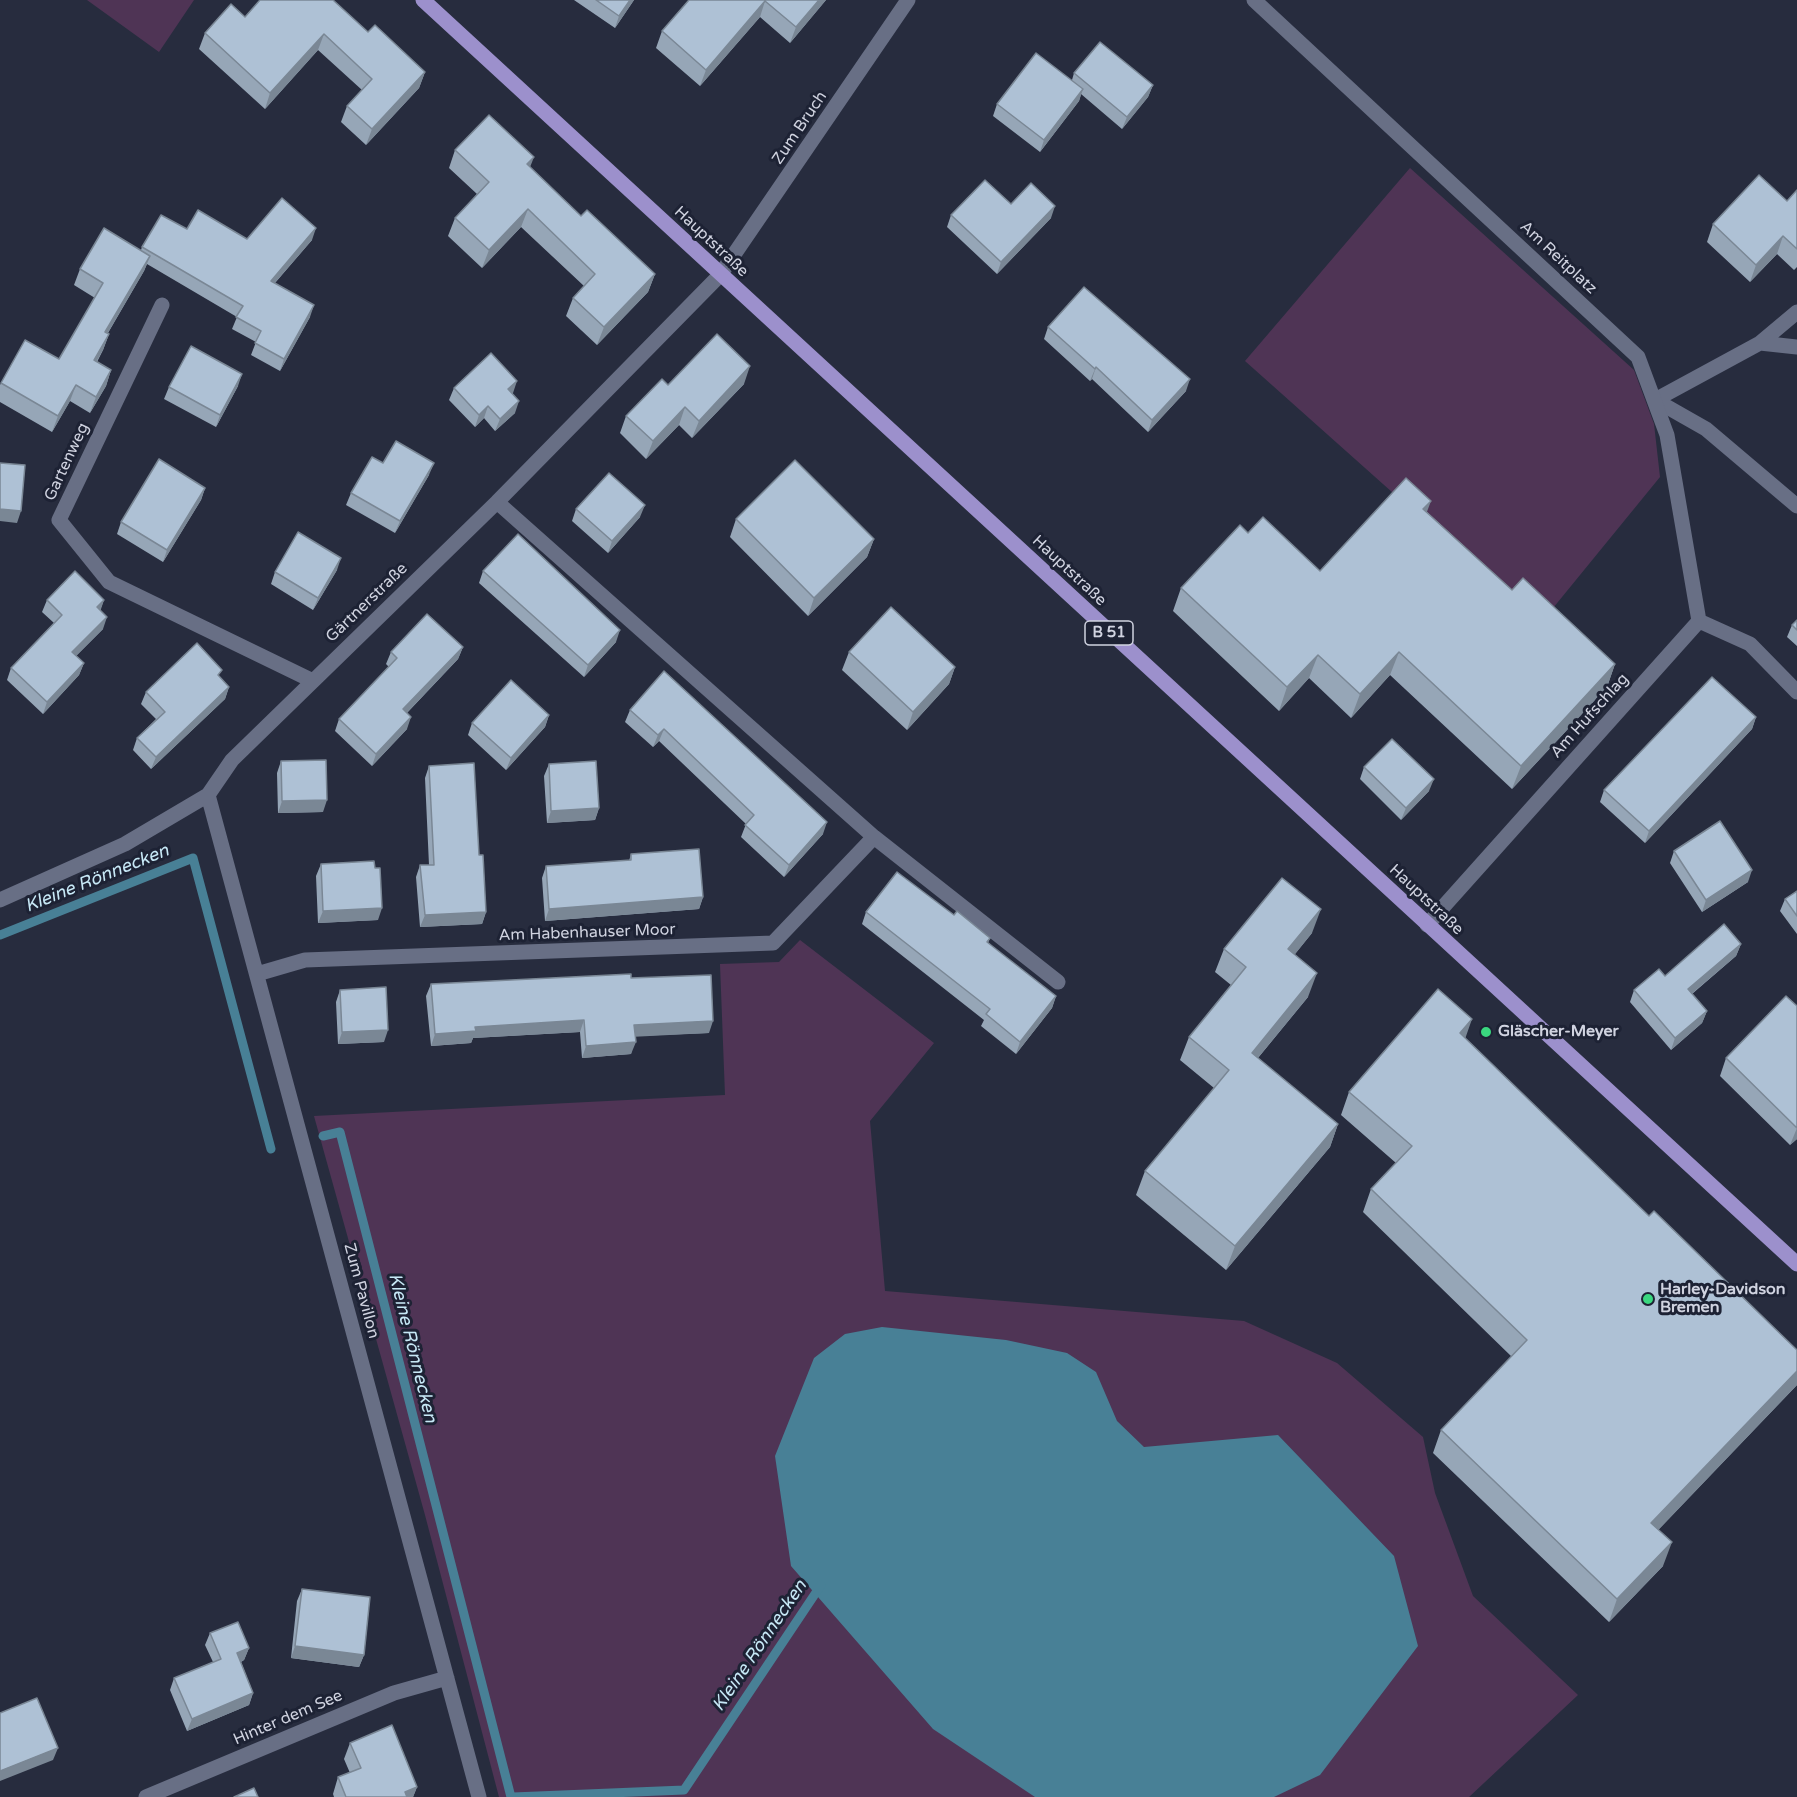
<!DOCTYPE html>
<meta charset="utf-8">
<style>
body{margin:0}
canvas{display:block;background:#272c3e}
</style>
<canvas width="1797" height="1797"></canvas>
<script>
const ctx = document.querySelector('canvas').getContext('2d');
ctx.lineJoin = 'round';
function paint(path, color) {
  ctx.fillStyle = color;
  ctx.fill(path, 'evenodd');
}
function stroke(path, color, width, dash) {
  ctx.strokeStyle = color;
  ctx.lineWidth = width;
  ctx.lineCap = dash ? 'butt' : 'round';
  ctx.setLineDash(dash || []);
  ctx.stroke(path);
}
function label(font, color, halo, rows, align = 'center') {
  ctx.font = font + ' "Varela Round",sans-serif';
  ctx.lineWidth = 6;
  ctx.setLineDash([]);
  ctx.textBaseline = 'middle';
  ctx.strokeStyle = halo;
  ctx.fillStyle = color;
  for (const [text, x, y, turn = 0] of rows) {
    ctx.save();
    ctx.translate(x, y);
    ctx.rotate((+turn || 0) * Math.PI / 180);
    ctx.textAlign = isNaN(turn) ? turn : align;
    if (halo) ctx.strokeText(text, 0, 0);
    ctx.fillText(text, 0, 0);
    ctx.restore();
  }
}
paint(new Path2D(`
 M87,0H194L159,52Z
 M1410,168L1634,370L1654,424L1660,477L1540,624L1245,361Z
 M800,940L934,1043L870,1121L885,1291L1244,1321L1337,1363L1423,1437L1435,1493L1473,1596L1578,1695L1469,1797H499L425,1515L314,1116L725,1095L720,964L779,962Z`), '#4f3455');
paint(new Path2D(`
 M882,1327L1006,1340L1067,1353L1096,1372L1117,1421L1144,1447L1278,1435L1394,1556L1418,1646L1320,1775L1274,1797H1035L933,1729L791,1566L775,1456L814,1358L845,1334Z`), '#488096');
stroke(new Path2D(`
 M0,935L193,858L271,1149
 M323,1136L340,1132L511,1797
 M513,1797L684,1790L821,1585`), '#488096', 9);
stroke(new Path2D(`
 M1760,343L1797,347
 M1655,400L1706,429L1797,506
 M1655,400L1760,343L1797,312`), '#686f85', 15);
stroke(new Path2D(`
 M1254,0L1638,357L1667,435L1699,621
 M162,305L59,520L109,582L313,681
 M497,502L874,837L1058,982
 M1699,621L1750,644L1797,692
 M208,795L479,1797
 M0,900L125,844L208,795L232,760L497,502L720,275L908,0
 M1427,925L1699,621
 M257,974L305,960L773,943L874,837
 M146,1797L394,1693L447,1678`), '#686f85', 15);
stroke(new Path2D(`
 M423,0L1797,1264`), '#9c90cc', 15);
paint(new Path2D(`
 M574,0H634L615,28Z
 M689,0H826L790,43L760,17L700,86L656,48L662,31Z
 M245,17L368,32L425,72L419,88L366,145L341,122L347,106L362,90L318,50L265,109L199,49L205,33Z
 M1074,73L1153,85L1148,97L1122,129L1081,94L1079,101L1040,152L993,116L997,104L1072,80Z
 M455,150L530,167L581,216L655,274L648,292L597,345L566,316L573,298L584,286L521,227L482,268L448,236L455,218L477,194L449,168Z
 M1797,190V267L1794,270L1777,254L1750,282L1707,242L1713,224L1787,201Z
 M1011,204L1051,218L997,274L947,227L951,215Z
 M187,229L247,239L312,240L275,283L310,317L280,371L251,355L256,342L232,329L237,317L147,264L144,271L108,333L109,334L103,350L97,362L111,370L106,386L90,413L70,401L52,432L0,402V385L1,383L59,359L95,298L74,285L80,269L141,250L142,247Z
 M1048,327L1186,391L1148,432L1092,379L1090,381L1044,339Z
 M744,384L692,438L679,425L646,459L620,433L626,416L668,385Z
 M238,386L216,427L164,399L169,387Z
 M454,388L513,393L512,394L515,413L495,431L484,418L475,427L449,400Z
 M383,463L429,475L395,533L346,505L351,493Z
 M205,488L201,500L163,562L117,534L121,522Z
 M576,509L640,517L608,553L572,521Z
 M1427,512L1512,590L1615,664L1607,687L1512,789L1390,675L1351,718L1309,678L1279,711L1173,611L1181,588L1248,533L1320,571Z
 M736,519L874,539L867,557L808,616L730,537Z
 M337,570L313,610L271,584L275,572Z
 M483,571L616,642L584,677L479,583Z
 M47,600H104L100,610L103,629L76,656L84,663L79,675L43,714L7,680L11,668L54,623L42,612Z
 M1797,620V646L1787,637L1792,625Z
 M463,647L458,659L407,713V729L372,766L335,731L339,719L389,667L386,664L391,652Z
 M849,652L955,667L949,684L907,730L842,670Z
 M664,671L823,834L784,877L741,837L746,824L659,741L653,747L625,722L630,710Z
 M220,677L229,687L225,699L151,769L133,750L137,738L156,719L141,704L146,692Z
 M549,715L545,727L506,770L468,735L472,723Z
 M1756,717L1752,729L1645,843L1600,802L1604,790Z
 M281,761L323,812L278,813L277,773Z
 M549,764L599,808L595,820L547,823L544,776Z
 M429,766L479,855L486,912L482,924L420,927L416,877L420,865H429L425,778Z
 M1364,767L1429,791L1401,820L1360,779Z
 M1674,851L1748,882L1702,912L1670,863Z
 M631,854L703,897L699,909L545,921L542,878L546,866L629,861Z
 M321,864L378,920L318,923L316,876Z
 M1797,891V934L1780,911L1785,899Z
 M866,912L954,915L990,938L988,943L1056,996L1052,1008L1016,1054L981,1026L984,1020L862,924Z
 M1312,933L1294,955L1308,997L1258,1058L1338,1124L1330,1147L1226,1270L1136,1195L1145,1171L1214,1088L1180,1060L1189,1037L1231,985L1215,972L1224,949Z
 M1741,944L1736,956L1692,994L1707,1011L1702,1023L1671,1050L1630,1002L1634,990L1665,976Z
 M631,978L709,1033L635,1036L631,1054L582,1058L580,1032L473,1038L471,1043L431,1046L426,996L431,984Z
 M340,990L384,1042L338,1044L336,1002Z
 M1797,1006V1139L1790,1145L1720,1076L1726,1058Z
 M1465,1038L1797,1385L1658,1530L1663,1566L1609,1622L1433,1453L1441,1430L1512,1357L1363,1212L1371,1189L1396,1163L1341,1115L1349,1092Z
 M302,1589L364,1655L359,1667L291,1658L297,1601Z
 M210,1633L249,1648L244,1660L241,1662L253,1693L249,1705L187,1731L170,1690L174,1678L213,1662L205,1645Z
 M350,1743L417,1787L413,1797H334L333,1794L338,1777L350,1773L344,1759Z`), '#96a6b7');
paint(new Path2D(`
 M630,0H634L615,28L619,16Z
 M819,0H826L790,43L796,27Z
 M765,1L760,17L700,86L706,70Z
 M324,34L318,50L265,109L270,93Z
 M425,72L419,88L366,145L372,129Z
 M1153,85L1148,97L1122,129L1127,117Z
 M1083,89L1079,101L1040,152L1044,140Z
 M534,157L527,175V164Z
 M1055,206L1051,218L997,274L1001,262Z
 M528,209L521,227L482,268L489,250Z
 M316,228L312,240L266,293L271,281Z
 M1783,236L1777,254L1750,282L1756,265Z
 M150,256L144,271L99,348L105,332Z
 M655,274L648,292L597,345L604,327Z
 M314,305L310,317L280,371L284,359Z
 M109,334L103,350L88,376L94,360Z
 M750,366L744,384L692,438L699,421Z
 M1096,367L1092,379L1090,381L1095,369Z
 M111,370L106,386L90,413L96,397Z
 M242,374L238,386L216,427L220,415Z
 M1190,379L1186,391L1148,432L1152,420Z
 M517,381L513,393L504,401L508,389Z
 M76,385L70,401L52,432L58,416Z
 M519,401L515,413L495,431L500,419Z
 M488,406L484,418L475,427L479,415Z
 M685,407L679,425L646,459L653,441Z
 M434,463L429,475L395,533L400,521Z
 M205,488L201,500L163,562L167,550Z
 M1431,501L1422,525L1423,509Z
 M645,505L640,517L608,553L612,541Z
 M0,509L21,511L17,523L0,521Z
 M874,539L867,557L808,616L814,598Z
 M341,558L337,570L313,610L318,598Z
 M104,600L100,612L97,607Z
 M107,617L103,629L68,664L72,652Z
 M620,630L616,642L584,677L588,665Z
 M463,647L458,659L399,721L403,709Z
 M1399,652L1390,675L1351,718L1360,694Z
 M1318,655L1309,678L1279,711L1287,687Z
 M84,663L79,675L43,714L47,702Z
 M1615,664L1607,687L1512,789L1521,766Z
 M955,667L949,684L907,730L913,712Z
 M229,687L225,699L151,769L156,757Z
 M549,715L545,727L506,770L511,758Z
 M411,717L407,729L372,766L376,754Z
 M1756,717L1752,729L1645,843L1649,831Z
 M664,729L659,741L653,747L658,735Z
 M1434,779L1429,791L1401,820L1406,808Z
 M327,800L323,812L278,813L282,801Z
 M599,808L595,820L547,823L551,811Z
 M827,822L823,834L784,877L789,865Z
 M1752,870L1748,882L1702,912L1706,900Z
 M703,897L699,909L545,921L549,909Z
 M382,908L378,920L318,923L323,911Z
 M1321,909L1312,933L1280,973L1288,949Z
 M486,912L482,924L420,927L425,915Z
 M1741,944L1736,956L1683,1001L1688,989Z
 M1317,973L1308,997L1243,1076L1252,1053Z
 M1056,996L1052,1008L1016,1054L1020,1042Z
 M1707,1011L1702,1023L1671,1050L1675,1038Z
 M1472,1019L1464,1042L1460,1033Z
 M584,1020L580,1032L473,1038L471,1043L431,1046L435,1034L475,1027Z
 M713,1021L709,1033L630,1037L634,1025Z
 M388,1030L384,1042L338,1044L342,1032Z
 M636,1042L631,1054L582,1058L586,1046Z
 M1338,1124L1330,1147L1226,1270L1235,1246Z
 M1797,1128V1139L1790,1145Z
 M1797,1371V1385L1643,1546L1651,1523Z
 M1672,1542L1663,1566L1609,1622L1617,1599Z
 M295,1646L364,1655L359,1667L291,1658Z
 M249,1648L244,1660L233,1665L237,1653Z
 M253,1693L249,1705L187,1731L192,1719Z
 M58,1748L53,1760L0,1781V1771Z
 M417,1787L413,1797H403L405,1792Z`), '#7a8795');
const building = new Path2D(`
 M260,0H333L368,32L375,25L425,72L372,129L347,106L372,79L324,34L270,93L205,33L231,4L245,17Z
 M596,0H630L619,16Z
 M689,0H819L796,27L765,1L706,70L662,31Z
 M1100,42L1153,85L1127,117L1074,73Z
 M1036,53L1083,89L1044,140L997,104Z
 M489,115L534,157L527,164L581,216L587,210L655,274L604,327L573,298L595,274L528,209L489,250L455,218L489,182L455,150Z
 M1759,175L1787,201L1797,190V249L1783,236L1756,265L1713,224Z
 M985,180L1011,204L1031,183L1055,206L1001,262L951,215Z
 M282,198L316,228L271,281L314,305L284,359L255,343L261,331L236,317L243,306L142,247L161,215L187,229L198,210L247,239Z
 M104,228L150,256L105,332L109,334L94,360L111,370L96,397L76,385L58,416L1,383L25,340L59,359L103,283L80,269Z
 M1084,287L1190,379L1152,420L1096,367L1095,369L1048,327Z
 M717,334L750,366L699,421L685,407L653,441L626,416L662,379L668,385Z
 M191,346L242,374L220,415L169,387Z
 M491,353L517,381L508,389L519,401L500,419L488,406L479,415L454,388Z
 M396,441L434,463L400,521L351,493L372,457L383,463Z
 M159,459L205,488L167,550L121,522Z
 M795,460L874,539L814,598L736,519Z
 M0,463L25,465L21,511L0,509Z
 M609,473L645,505L612,541L576,509Z
 M1406,478L1431,501L1423,509L1512,590L1523,578L1615,664L1521,766L1399,652L1360,694L1318,655L1287,687L1181,588L1240,525L1248,533L1263,517L1320,571Z
 M298,532L341,558L318,598L275,572Z
 M518,534L620,630L588,665L483,571Z
 M75,571L104,600L97,607L107,617L72,652L84,663L47,702L11,668L62,615L47,600Z
 M891,607L955,667L913,712L849,652Z
 M427,614L463,647L403,709L411,717L376,754L339,719L397,658L391,652Z
 M1797,620V630L1792,625Z
 M197,643L222,670L218,675L229,687L156,757L137,738L165,712L146,692Z
 M664,671L827,822L789,865L745,825L754,815L664,729L658,735L630,710Z
 M1712,677L1756,717L1649,831L1604,790Z
 M511,680L549,715L511,758L472,723Z
 M1392,739L1434,779L1406,808L1364,767Z
 M326,760L327,800L282,801L281,761Z
 M596,761L599,808L551,811L549,764Z
 M474,763L479,855H483L486,912L425,915L420,865H434L429,766Z
 M1720,821L1752,870L1706,900L1674,851Z
 M699,849L703,897L549,909L546,866L631,860V854Z
 M374,861L375,868H380L382,908L323,911L321,864Z
 M897,872L954,915L957,911L990,938L987,942L1056,996L1020,1042L986,1014L990,1009L866,912Z
 M1282,878L1321,909L1288,949L1317,973L1252,1053L1338,1124L1235,1246L1145,1171L1229,1070L1189,1037L1246,967L1224,949Z
 M1797,891V916L1785,899Z
 M1724,924L1741,944L1688,989L1707,1011L1675,1038L1634,990L1659,969L1665,976Z
 M631,974V978L711,975L713,1021L634,1025L636,1042L586,1046L584,1020L475,1027L476,1031L435,1034L431,984Z
 M386,987L388,1030L342,1032L340,990Z
 M1438,989L1472,1019L1460,1033L1649,1216L1654,1211L1797,1350V1371L1651,1523L1672,1542L1617,1599L1441,1430L1527,1340L1371,1189L1412,1146L1349,1092Z
 M1786,996L1797,1006V1128L1726,1058Z
 M302,1589L370,1597L364,1655L295,1646Z
 M238,1622L249,1648L237,1653L253,1693L192,1719L174,1678L221,1659L210,1633Z
 M37,1698L58,1748L0,1771V1713Z
 M392,1725L417,1787L405,1792L407,1797H346L338,1777L361,1768L350,1743Z
 M254,1788L258,1797H234Z`);
paint(building, '#aec1d5');
stroke(building, '#7a8795', 1.5);
for (const [x, y, r, color] of [
 [1486,1032,6,"#3ad77f"],
 [1648,1299,6,"#3ad77f"]
]) {
  const dot = new Path2D();
  dot.arc(x, y, r, 0, 2 * Math.PI);
  ctx.fillStyle = color;
  ctx.fill(dot);
  stroke(dot, '#1d2234', 2);
}
for (const [x, y, w] of [
 [1109,633,48]
]) {
  const box = new Path2D();
  box.roundRect(x - w / 2, y - 12, w, 24, 4.5);
  ctx.fillStyle = '#1d2234';
  ctx.fill(box);
  stroke(box, '#d0d3e0', 1.5);
}
label('bold 15px', '#d0d3e0', null, [
 ["B 51",1109,633]
]);
label('16px', '#d0d3e0', '#1d2234', [
 ["Zum Bruch",800,128,-56],
 ["Hauptstraße",711,242,43],
 ["Am Reitplatz",1558,258,43],
 ["Gartenweg",67,462,-65],
 ["Hauptstraße",1069,571,43],
 ["Gärtnerstraße",367,603,-44],
 ["Am Hufschlag",1590,716,-48],
 ["Hauptstraße",1426,900,43],
 ["Am Habenhauser Moor",587,933,-2],
 ["Zum Pavillon",361,1291,75],
 ["Hinter dem See",288,1718,-23]
]);
label('bold 16px', '#d0d3e0', '#1d2234', [
 ["Gläscher-Meyer",1498,1032],
 ["Harley-Davidson",1660,1290],
 ["Bremen",1660,1308]
], 'left');
label('italic 18px', '#c7e8f6', '#1d2234', [
 ["Kleine Rönnecken",97,879,-22],
 ["Kleine Rönnecken",412,1348,76],
 ["Kleine Rönnecken",760,1646,-56]
]);
</script>
